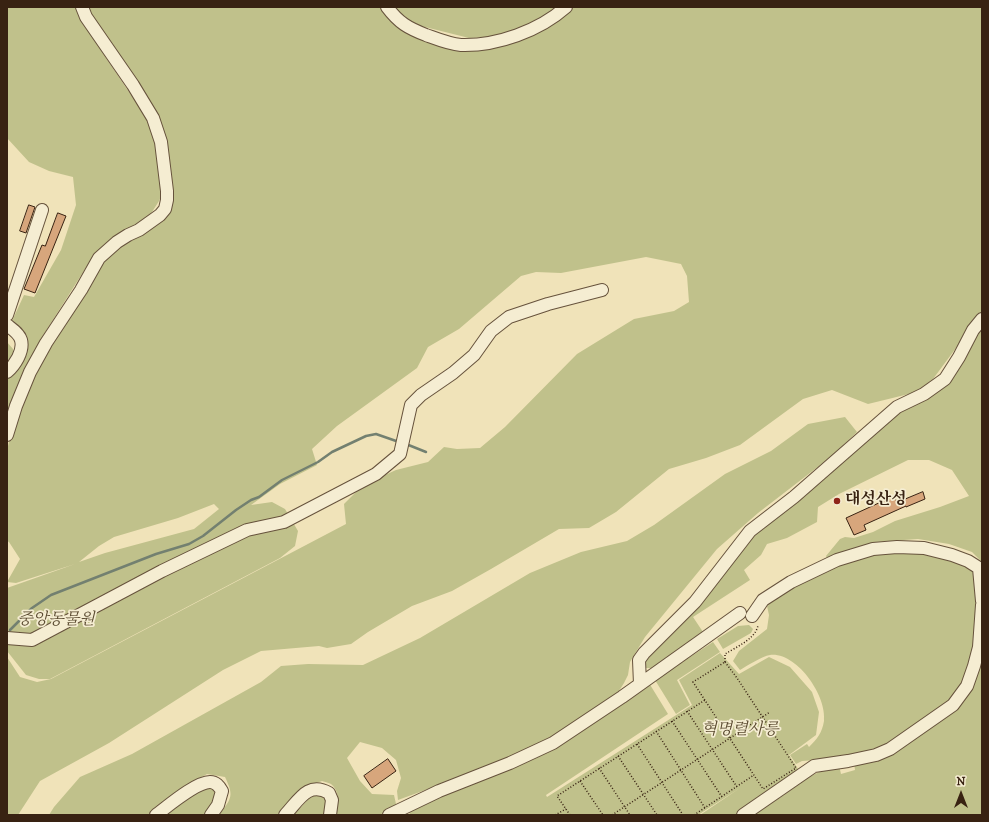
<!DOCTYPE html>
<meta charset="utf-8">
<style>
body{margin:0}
#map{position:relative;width:989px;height:822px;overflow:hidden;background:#f0e3b9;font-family:"IM FELL DW Pica",serif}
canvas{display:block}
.frame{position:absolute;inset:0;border:8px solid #382212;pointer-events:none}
.north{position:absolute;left:941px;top:774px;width:40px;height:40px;-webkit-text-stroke:3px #f5edd2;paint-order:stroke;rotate:0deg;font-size:11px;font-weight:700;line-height:16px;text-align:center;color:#382212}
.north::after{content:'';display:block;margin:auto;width:14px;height:18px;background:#382212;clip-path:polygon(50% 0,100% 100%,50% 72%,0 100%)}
</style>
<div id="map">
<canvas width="989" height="822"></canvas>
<div class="frame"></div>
<div class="north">N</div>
</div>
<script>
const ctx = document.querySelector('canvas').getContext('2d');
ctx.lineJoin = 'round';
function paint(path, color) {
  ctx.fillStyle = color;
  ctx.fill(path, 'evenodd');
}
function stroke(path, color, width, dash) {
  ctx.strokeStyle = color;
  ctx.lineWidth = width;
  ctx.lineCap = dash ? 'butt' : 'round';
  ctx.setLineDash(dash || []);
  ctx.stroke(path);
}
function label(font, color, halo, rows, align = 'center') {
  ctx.font = font + ' "IM FELL DW Pica","Noto Serif KR",serif';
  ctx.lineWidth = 3.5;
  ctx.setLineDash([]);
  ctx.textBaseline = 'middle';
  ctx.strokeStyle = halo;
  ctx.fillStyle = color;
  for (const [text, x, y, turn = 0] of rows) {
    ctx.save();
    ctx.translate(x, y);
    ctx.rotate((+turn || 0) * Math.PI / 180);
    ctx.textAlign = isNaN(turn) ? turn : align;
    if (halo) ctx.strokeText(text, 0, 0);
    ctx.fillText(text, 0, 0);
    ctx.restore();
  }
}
paint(new Path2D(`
 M7,7H76L106,58L148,120L158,143L163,192L159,201L152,212L142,223L98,251L87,266L44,334L23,375L7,418V376L23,331L12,321L24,295L34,297L61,250L76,205L73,177L49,171L29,162L7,138Z
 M87,7H381L397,23L483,48L571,7H982V313L933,379L917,392L868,404L832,390L803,399L740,445L706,458L669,469L616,512L589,528L559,529L491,569L452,591L412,606L368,632L351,644L327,648L319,646L261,651L223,670L109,743L40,781L18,815H7V657L20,677L37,682L51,679L346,524L344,504L363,485L396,470L428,462L444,447L457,449L480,448L505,427L577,354L634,319L674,311L689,302L687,276L681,264L646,257L561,273L536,272L521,276L459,329L428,347L417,368L337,426L312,449L317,465L280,484L251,505L272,502L285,509L298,531L295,546L280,558L50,679H39L26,675L7,651V588L75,564L16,583L7,582L20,559L9,542L7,541V450L13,426L34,373L105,257L162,219L166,144L115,52ZM214,504L219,509L194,529L105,553L79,562L99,546L114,537L178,518Z
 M394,7H558L540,21L517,31L491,37L469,38L417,25L401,15Z
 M982,328V562L972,552L949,544L918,539L876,542L846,551L828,560L826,556L840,539L845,537L854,538L873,532L895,521L940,507L969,496L952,470L929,460H908L839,494L818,507L817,522L787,538L767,544L761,555L744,570L750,580L693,617L703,632L652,668H646L642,664L750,536L894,413L938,391L976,333Z
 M7,342L13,349L15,354L7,365Z
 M845,417L857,432L832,456L758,513L717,549L645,637L630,662L628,675L624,683L617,694L552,738L507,760L398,800L397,791L401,778L396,760L382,748L360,742L347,758L360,781L372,794L394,795L396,804L380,815H335C339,806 340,791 331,784C329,783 325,782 322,781C305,786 293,802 281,815H219C232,798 234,796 225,777L207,774L180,789L148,815H49L54,807L80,777L132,754L261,682L281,666L308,664L363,665L420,638L530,573L581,552L627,541L654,525L725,474L771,451L808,424Z
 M895,550L953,558L976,571L979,583L975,647L963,687L949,703L889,746L832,759L802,761L796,764L790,755L807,744L809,747C817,739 822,733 824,721C827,696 797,652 770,655C762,656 747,666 740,670L733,661L739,651L767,629L769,615L767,606L769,600L843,560Z
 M749,625L753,629L751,633L723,649L717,639L738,626Z
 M713,642L720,652L677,680L690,705L676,714L655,680Z
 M982,646V815H751C761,809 771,803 781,797C803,782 812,772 839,765L841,774L855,770L854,763L953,709Z
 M720,653L739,674L769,657L790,667L812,692L819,712L816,735L789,755L800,772L735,815H700L740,788L698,815H409L411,810L419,805L509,766L649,683L668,714L546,795L547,797L692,705L679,680Z
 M198,786L218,788L209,815H159Z
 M319,794L326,797L329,805L326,815H294L311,796Z`), '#c0c18b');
stroke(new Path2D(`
 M406,444L426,452
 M10,630L32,608L51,595L156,554L189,544L203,536L236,510L251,500L259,497L282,480L318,462L332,452L366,436L376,434L399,442`), '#738070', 2.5);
const building = new Path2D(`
 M29,205L35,207L26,233L20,231Z
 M58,213L66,216L35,293L24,289L42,245L45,246Z
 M923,492L925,499L906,507V506L864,525L866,530L854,535L846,518L894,496L897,502Z
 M388,759L396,771L372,788L364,776Z`);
paint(building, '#d7a67c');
stroke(building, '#382212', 1);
const minor = new Path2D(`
 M387,7C399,23 408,28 426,35C437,39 449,44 461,45C497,46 539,31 566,7
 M7,315L42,210
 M7,325C12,329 19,333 21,340C24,351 15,365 7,372
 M7,435L16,406L30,372L46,343L81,290L99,258L117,242L128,235L139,230L160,215L165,209L167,200V191L161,142L153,118L133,85L86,17L82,7
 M752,616L763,600L791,582L837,560L873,549L897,547L924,548L952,555L968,561L979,568L982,601
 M7,638L32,640L162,571L247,530L284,522L376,474L400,454L411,405L421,395L453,373L474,355L491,331L509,317L548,304L602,290
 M640,684L639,660L644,653L695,602L750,531L794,497L897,407L924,394L945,379L959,357L973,330L982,319
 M156,815C168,806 196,782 210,782C216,782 219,786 222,791L218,805L211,815
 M285,815C299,800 308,781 329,793L332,800L330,815
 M389,815L439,791L510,763L553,743L622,697L740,613
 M743,815L814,766L848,761L876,755L890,749L953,705L967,686L974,666L979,647L982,605`);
stroke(minor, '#66523c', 14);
stroke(new Path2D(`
 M725,662L737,678L796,768L763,789L693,682Z
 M725,662V654C736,647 756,639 758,625
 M687,711L737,787
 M672,721L722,797
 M656,731L705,808
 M637,744L683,815
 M618,756L657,815
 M599,768L630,815
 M580,781L603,815
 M555,815L566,809
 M570,815L557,796L705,700
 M612,815L770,712
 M694,815L754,775`), '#382212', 1.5, [1, 2]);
stroke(minor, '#f5edd2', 12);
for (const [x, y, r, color] of [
 [837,501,4,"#8f2418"]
]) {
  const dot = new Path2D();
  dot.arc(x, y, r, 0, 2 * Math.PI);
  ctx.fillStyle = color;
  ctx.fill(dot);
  stroke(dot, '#f5edd2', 1.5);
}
label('bold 16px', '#382212', '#f5edd2', [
 ["대성산성",845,501]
], 'left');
label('italic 16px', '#5a4a30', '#f5edd2', [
 ["중앙동물원",56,621],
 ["혁명렬사릉",740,731]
]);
</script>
